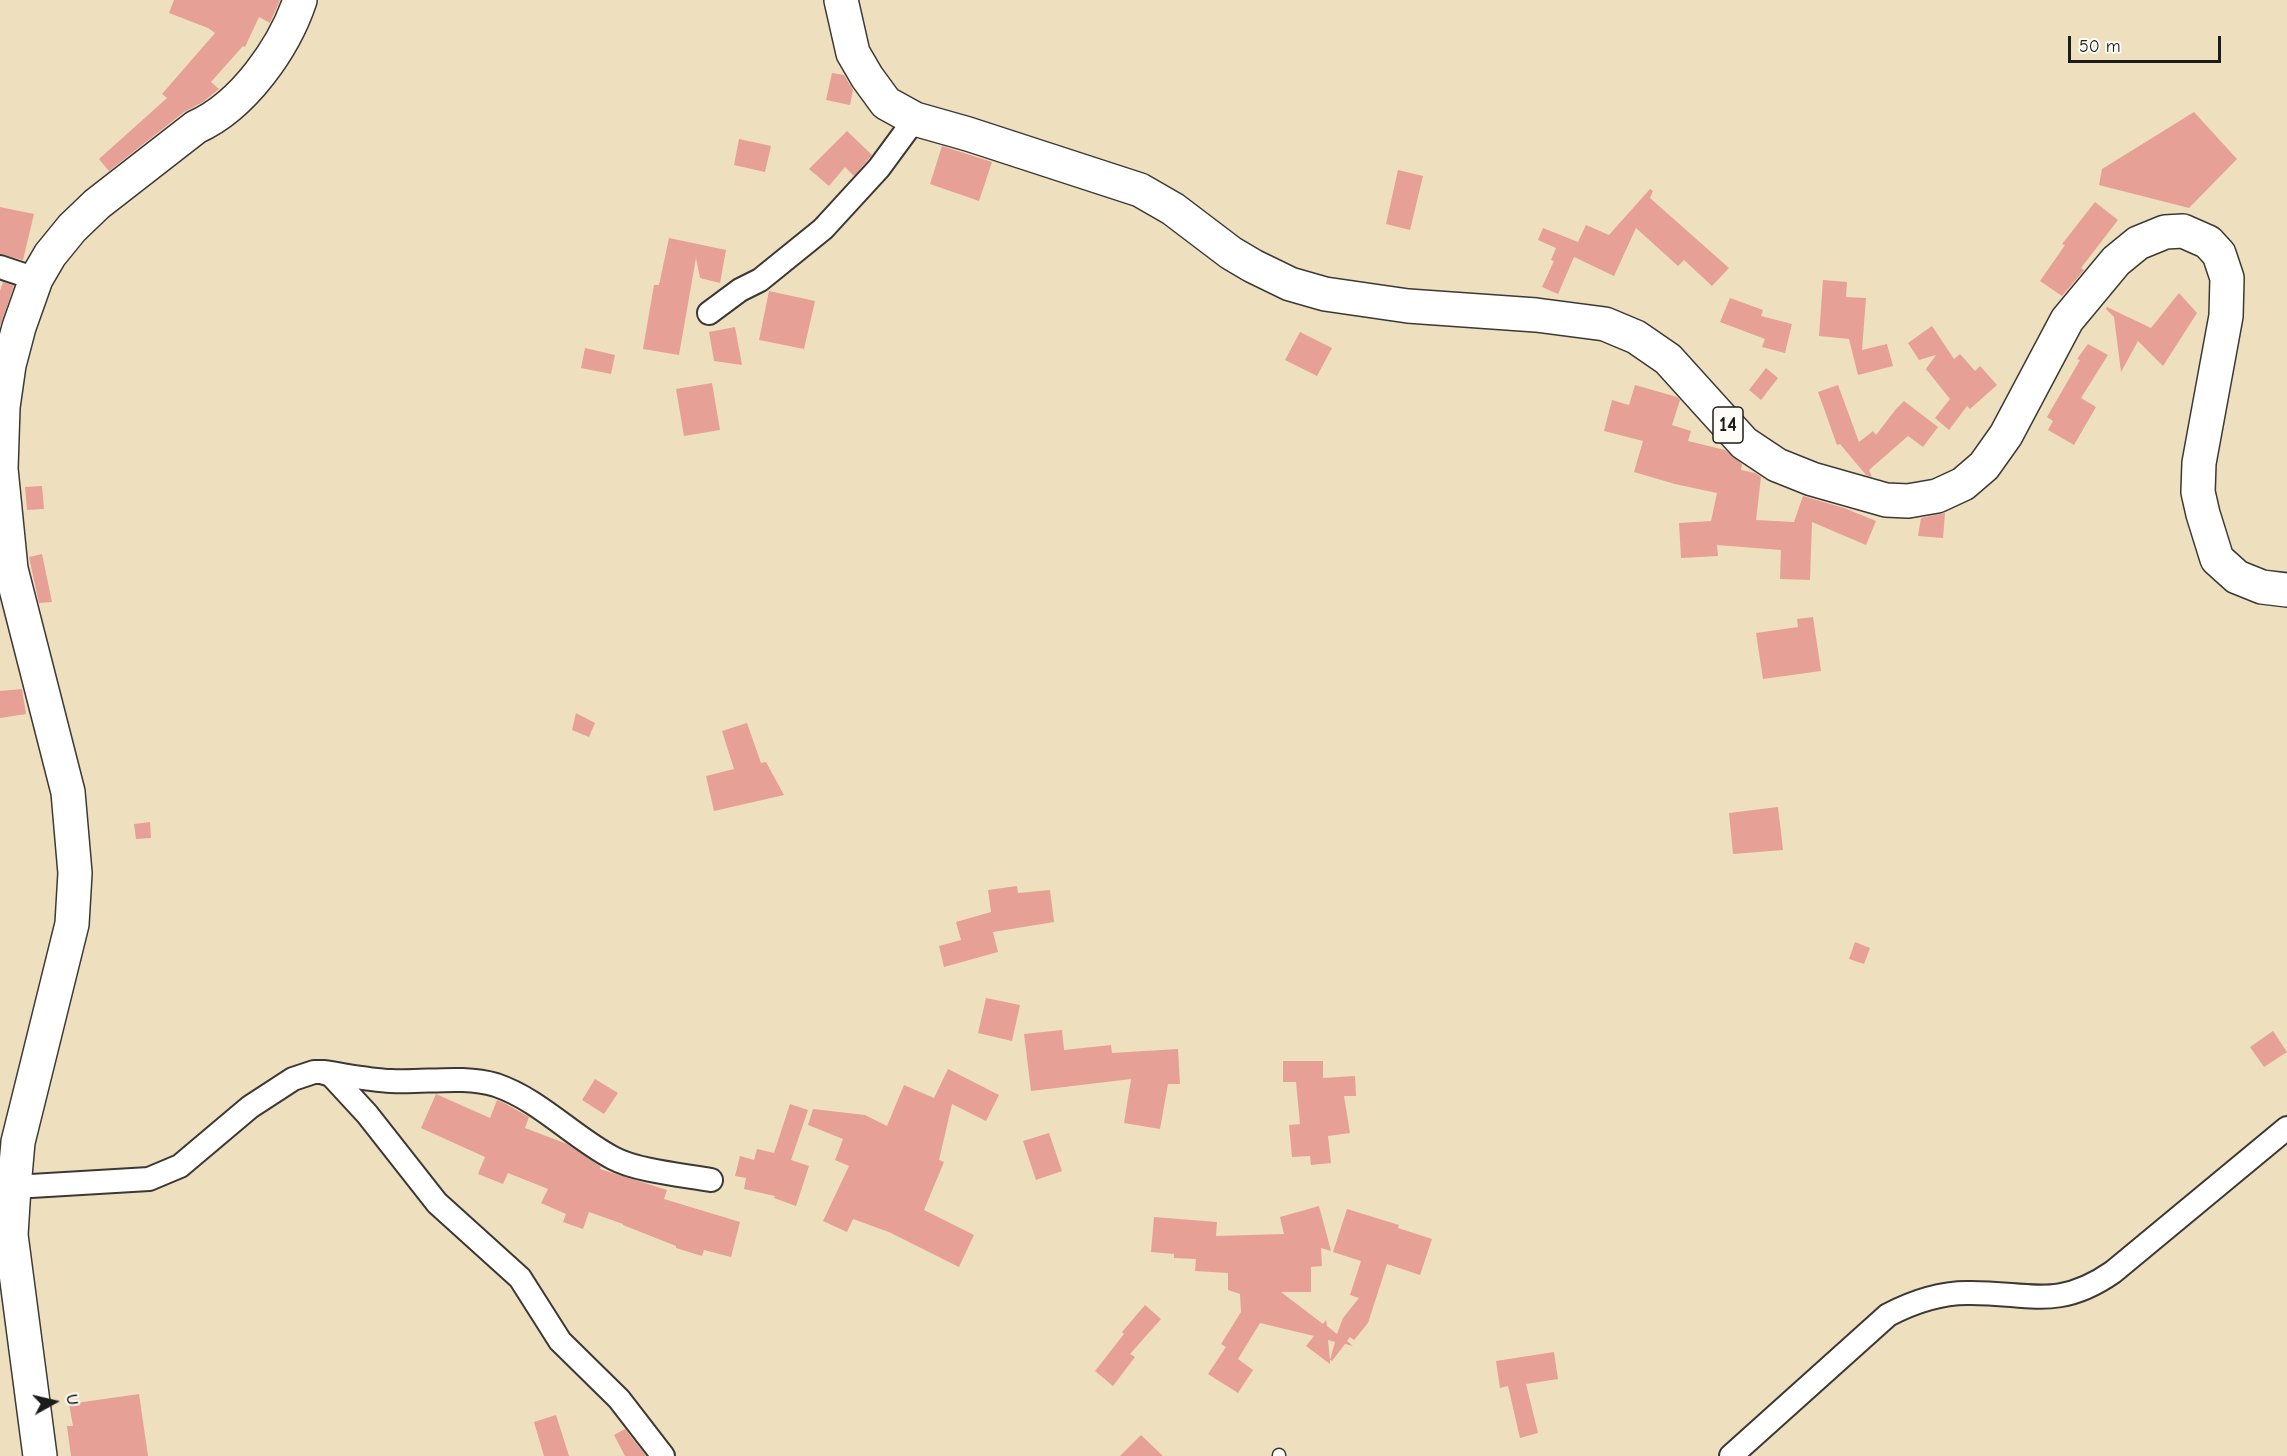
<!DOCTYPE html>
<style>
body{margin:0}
#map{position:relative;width:2287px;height:1456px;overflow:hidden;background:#eedfbf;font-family:"Comic Neue",sans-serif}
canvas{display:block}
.north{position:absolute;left:24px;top:1372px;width:60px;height:60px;-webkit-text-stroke:4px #fdfcf7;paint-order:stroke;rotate:82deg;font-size:16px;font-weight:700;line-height:24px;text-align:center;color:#1c1c1c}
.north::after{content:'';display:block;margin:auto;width:21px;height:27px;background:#1c1c1c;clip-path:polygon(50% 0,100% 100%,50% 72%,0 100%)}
.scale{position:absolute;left:2068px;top:36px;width:153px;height:27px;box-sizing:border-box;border:3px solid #1c1c1c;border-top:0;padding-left:8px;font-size:18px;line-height:21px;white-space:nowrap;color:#1c1c1c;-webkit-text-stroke:4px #fdfcf7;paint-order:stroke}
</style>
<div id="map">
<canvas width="2287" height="1456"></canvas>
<div class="north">U</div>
<div class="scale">50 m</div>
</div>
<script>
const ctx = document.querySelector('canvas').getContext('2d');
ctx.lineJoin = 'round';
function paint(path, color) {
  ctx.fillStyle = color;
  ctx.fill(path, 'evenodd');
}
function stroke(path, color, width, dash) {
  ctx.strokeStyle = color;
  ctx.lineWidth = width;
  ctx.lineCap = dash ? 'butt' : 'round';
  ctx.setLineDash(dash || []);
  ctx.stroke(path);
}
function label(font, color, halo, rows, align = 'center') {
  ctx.font = font + ' "Comic Neue",sans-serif';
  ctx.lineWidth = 4.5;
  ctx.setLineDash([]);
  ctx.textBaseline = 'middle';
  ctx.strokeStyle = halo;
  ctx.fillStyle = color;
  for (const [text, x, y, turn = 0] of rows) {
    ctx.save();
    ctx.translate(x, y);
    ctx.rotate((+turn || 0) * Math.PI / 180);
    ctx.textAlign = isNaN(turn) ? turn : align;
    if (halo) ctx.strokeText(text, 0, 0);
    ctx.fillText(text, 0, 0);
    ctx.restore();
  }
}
paint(new Path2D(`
 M174,0H280L270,23L259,17L245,47L243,46L211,82L219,89L203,102L184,112L109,171L99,159L167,98L162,94L215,33L208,28L169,13Z
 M832,73L844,75L853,90L850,105L826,100Z
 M2194,112L2237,159L2189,208L2099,185L2102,169Z
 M847,131L872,155L854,176L845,167L829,186L809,169Z
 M739,139L771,146L765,172L734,165Z
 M942,146L992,162L979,201L930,184Z
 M1398,170L1423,176L1410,230L1386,224Z
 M1650,189L1653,191L1650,198L1729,268L1712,286L1684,260L1678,266L1636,228L1614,276L1574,257L1558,294L1542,287L1554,261L1551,260L1556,248L1538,240L1543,228L1578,242L1586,225L1609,235Z
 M2095,202L2118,220L2081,268L2084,270L2062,296L2040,281L2065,245L2062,244Z
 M0,207L34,214L23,260L0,254Z
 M669,238L726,250L720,283L700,278L696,258L679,355L643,349L654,285H659Z
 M1823,280L1847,282L1846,297L1866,298L1862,350L1887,344L1893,366L1858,375L1849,339L1819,336Z
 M3,282L14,286L0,326V291Z
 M769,291L815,301L804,349L759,340Z
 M2179,293L2197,313L2163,366L2138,341L2121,372L2114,317L2106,309L2107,307L2151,328Z
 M1730,298L1763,310L1761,316L1792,324L1785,353L1762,347L1765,339L1720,322Z
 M1932,326L1954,359L1960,354L1975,371L1980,366L1997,385L1970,409L1967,406L1949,430L1935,418L1950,399L1926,369L1936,355L1919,360L1908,343Z
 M735,327L742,365L714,361L709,332Z
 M1300,332L1332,348L1317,376L1285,360Z
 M2088,344L2108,355L2081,398L2096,407L2074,445L2048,430L2053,421L2047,417L2080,360L2077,359Z
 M585,348L615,355L611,374L581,368Z
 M1766,368L1778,378L1761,400L1749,390Z
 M712,383L720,430L684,436L676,389Z
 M1635,385L1677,397L1680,400L1672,425L1691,431L1688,441L1725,450L1742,464L1741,470L1755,473L1761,477L1756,520L1794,522L1803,496L1844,508L1876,521L1866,545L1812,522L1810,580L1780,579L1781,550L1717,545L1718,556L1681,558L1679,523L1711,521L1717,493L1675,484L1634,472L1643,441L1604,431L1612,400L1629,405Z
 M1838,385L1859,442L1873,431L1876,435L1896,409L1904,401L1938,427L1923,447L1908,436L1869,470L1872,477L1866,475L1840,444L1837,445L1818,392Z
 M42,486L44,509L27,510L25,487Z
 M1945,513L1943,538L1918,536L1921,518Z
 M42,554L52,602L39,603L29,557Z
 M1813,617L1821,671L1763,679L1756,633L1798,627L1797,619Z
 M22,689L26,714L0,718V691Z
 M576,713L595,723L589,737L572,730Z
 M747,723L761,763L766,762L784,795L714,811L706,776L734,769L722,731Z
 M1778,807L1783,850L1733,854L1729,813Z
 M150,822L151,838L136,839L134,824Z
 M1017,886L1018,893L1050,890L1054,922L993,932L998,952L944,967L939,946L961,940L956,922L991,912L988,890Z
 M1855,942L1870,948L1864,964L1849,959Z
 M986,998L1020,1005L1012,1041L978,1033Z
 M1062,1030L1064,1050L1111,1045L1112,1053L1178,1049L1180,1084H1168L1160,1129L1124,1123L1131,1079L1031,1091L1024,1034Z
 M2273,1031L2287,1052L2264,1067L2250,1047Z
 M1283,1061H1323V1078L1355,1076L1356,1096H1344L1350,1133L1328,1136L1331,1163L1311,1165L1310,1156L1292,1157L1289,1125L1300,1124L1296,1082H1283Z
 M948,1069L999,1095L986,1121L952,1104L939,1160L944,1162L924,1210L974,1235L959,1267L889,1232L853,1219L847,1232L823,1221L849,1166L835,1160L843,1139L808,1125L813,1109L865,1115L887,1126L904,1085L934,1098Z
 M595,1079L618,1093L604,1114L582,1100Z
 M436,1094L490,1118L497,1100L506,1104L529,1117L525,1128L567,1144L601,1167L600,1169L667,1190L664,1199L740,1222L731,1257L704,1250L702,1256L676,1248V1246L623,1225V1224L589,1212L583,1229L563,1222L566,1214L541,1203L548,1189L508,1173L503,1184L478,1174L485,1157L421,1128Z
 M790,1104L808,1110L791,1160L809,1166L796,1206L774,1198L775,1196L744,1189L746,1178L735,1176L740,1156L754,1160L757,1149L774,1153Z
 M1049,1133L1062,1171L1036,1180L1023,1141Z
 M1319,1206L1331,1251L1321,1248L1322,1266L1311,1267V1292H1281L1323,1324L1326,1320L1327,1326L1337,1334L1343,1318L1359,1298L1350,1295L1361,1261L1333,1252L1347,1209L1399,1225L1398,1228L1432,1239L1420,1275L1387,1264L1368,1323L1354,1340L1350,1337L1347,1341L1353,1346L1345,1344L1332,1361L1330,1360V1364L1306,1346L1314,1336L1260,1323L1238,1359L1253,1370L1238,1393L1208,1374L1226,1347L1221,1344L1241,1312L1240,1294L1228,1290V1273L1195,1271L1196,1259L1174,1258V1254L1151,1252L1154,1217L1217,1222L1216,1236L1284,1234L1280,1217ZM1328,1340L1335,1342L1330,1360Z
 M1145,1305L1161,1319L1130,1354L1135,1357L1113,1386L1095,1371L1124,1334L1122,1332Z
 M1554,1352L1558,1379L1526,1384L1538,1433L1520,1438L1508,1386L1500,1388L1496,1361Z
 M139,1394L148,1456H71L67,1426H73L69,1404Z
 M556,1415L569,1456H544L534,1422Z
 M625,1429L646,1456H625L614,1435Z
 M1141,1435L1163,1456H1120Z`), '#e7a096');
const lane = new Path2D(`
 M1279,1455V1456`);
const street = new Path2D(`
 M0,267L36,279
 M709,313L740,290L760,280L823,229L879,168L915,119
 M323,1072C345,1075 368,1080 391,1081C425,1083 463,1075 496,1085C540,1100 573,1137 613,1158C637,1171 683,1175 711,1180
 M14,1187L149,1179L180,1166L250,1107L293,1079L314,1072H321L331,1075L367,1114L437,1203L520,1278L560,1341L619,1399L663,1456
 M1731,1456L1888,1315C1913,1302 1938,1293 1967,1293C2028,1292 2057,1311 2113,1272L2287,1128`);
const secondary = new Path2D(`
 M40,1456L11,1235L14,1187L18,1142L72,924L75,873L68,792L11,569L1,469L3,407L9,365L19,327L36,279L50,255L72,228L97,204L196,127C243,106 284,48 300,0`);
const highway = new Path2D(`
 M841,0L853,53L867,77L886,103L915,119L968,134L1140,190L1173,209L1231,253L1253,266L1290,284L1325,294L1408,306L1536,315L1605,324L1636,337L1668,359L1744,443L1777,465L1812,479L1886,500L1908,501L1937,496L1963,484L1984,466L2006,435L2067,320L2116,261L2138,243L2165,232L2183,231L2208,242L2219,254L2227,278L2226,316L2199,463L2198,492L2203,514L2217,559L2237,577L2262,587L2287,590`);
stroke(lane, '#3c3934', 15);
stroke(street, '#3c3934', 26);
stroke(secondary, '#3c3934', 36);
stroke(highway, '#3c3934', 36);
stroke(lane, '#fff', 12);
stroke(street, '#fff', 22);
stroke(secondary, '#fff', 33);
stroke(highway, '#fff', 33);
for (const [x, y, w] of [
 [1728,425,30]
]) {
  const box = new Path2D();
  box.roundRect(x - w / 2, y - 18, w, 36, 4.5);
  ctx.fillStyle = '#fdfcf7';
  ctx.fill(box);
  stroke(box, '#1c1c1c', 1.5);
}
label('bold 21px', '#1c1c1c', null, [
 ["14",1728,425]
]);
</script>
